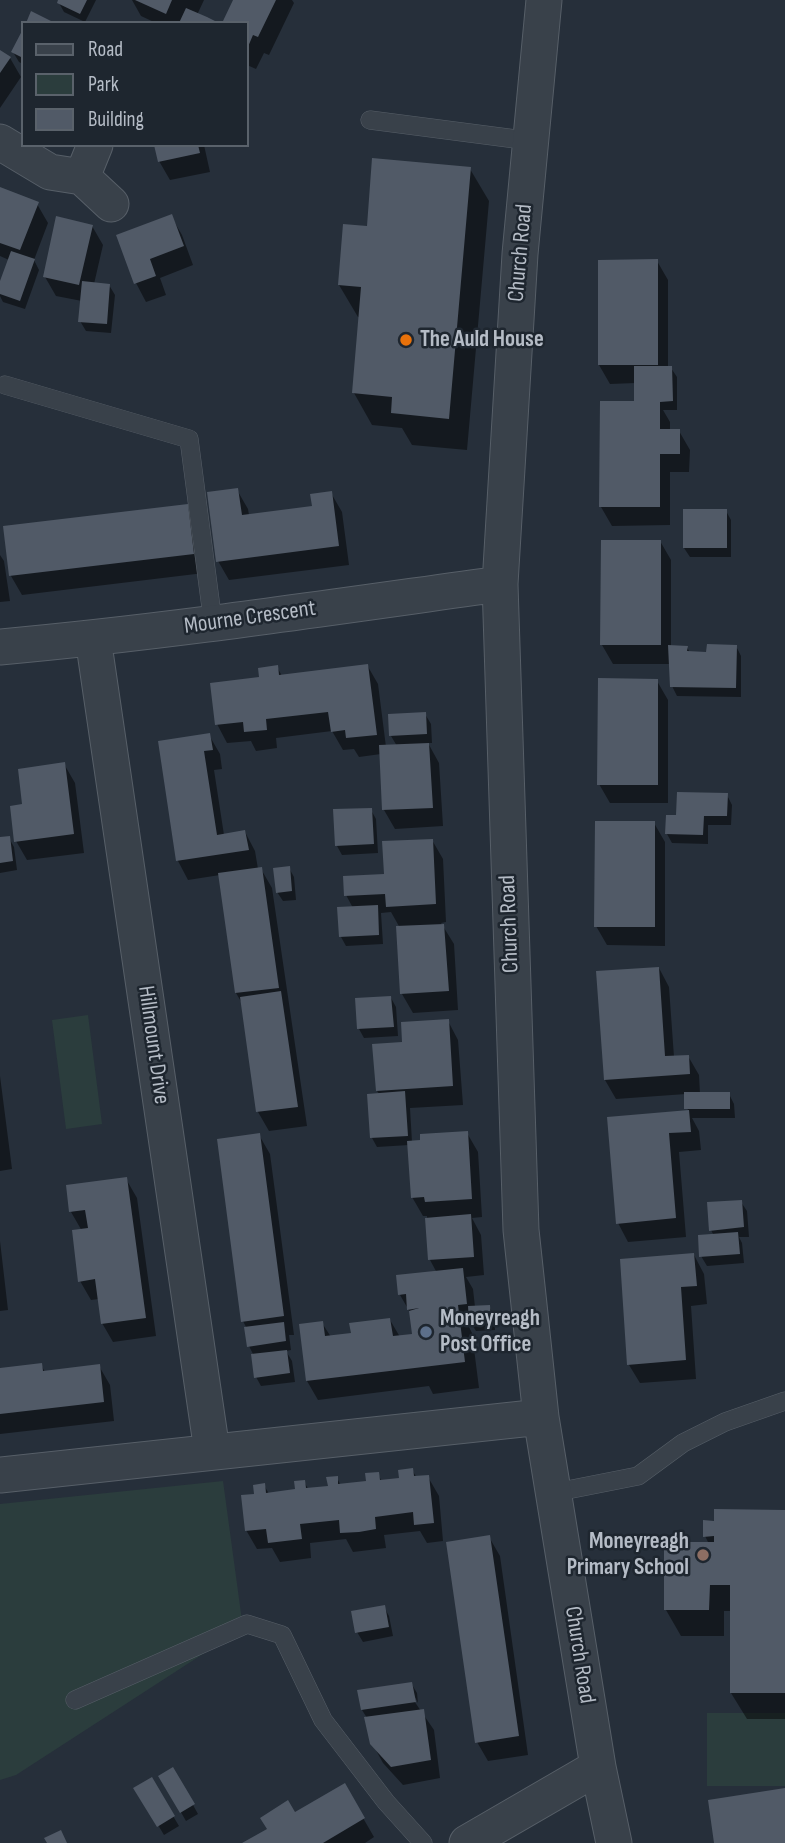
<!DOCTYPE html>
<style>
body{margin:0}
#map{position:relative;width:785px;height:1843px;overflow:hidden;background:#262f3a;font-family:"Sofia Sans Condensed",sans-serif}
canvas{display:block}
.legend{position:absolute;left:21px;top:21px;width:228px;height:126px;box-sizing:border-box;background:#1e262f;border:2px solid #5a626b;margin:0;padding:9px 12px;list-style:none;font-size:21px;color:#b5bcc6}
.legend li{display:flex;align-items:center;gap:14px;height:35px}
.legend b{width:35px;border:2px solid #5a626b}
</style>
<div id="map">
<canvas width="785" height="1843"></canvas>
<ul class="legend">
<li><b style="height:9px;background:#39414a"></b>Road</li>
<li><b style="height:19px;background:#2b3d3d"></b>Park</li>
<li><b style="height:19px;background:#515a67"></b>Building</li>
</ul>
</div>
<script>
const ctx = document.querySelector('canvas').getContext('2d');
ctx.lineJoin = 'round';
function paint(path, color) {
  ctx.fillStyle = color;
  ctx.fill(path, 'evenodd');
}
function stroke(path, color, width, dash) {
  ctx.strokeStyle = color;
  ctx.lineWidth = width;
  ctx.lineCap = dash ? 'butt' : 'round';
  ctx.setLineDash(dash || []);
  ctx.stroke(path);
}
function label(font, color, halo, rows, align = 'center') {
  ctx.font = font + ' "Sofia Sans Condensed",sans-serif';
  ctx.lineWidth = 5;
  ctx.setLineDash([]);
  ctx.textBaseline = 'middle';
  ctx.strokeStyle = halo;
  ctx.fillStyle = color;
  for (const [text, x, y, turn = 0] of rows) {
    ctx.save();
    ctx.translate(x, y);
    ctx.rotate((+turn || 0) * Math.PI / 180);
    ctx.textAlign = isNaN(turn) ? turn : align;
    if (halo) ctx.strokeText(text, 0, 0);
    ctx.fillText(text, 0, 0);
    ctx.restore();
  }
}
paint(new Path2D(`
 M88,1015L102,1124L66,1129L52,1020Z
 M223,1481L243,1628L16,1775L0,1780V1504Z
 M707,1713H785V1786H707Z`), '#2b3d3d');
paint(new Path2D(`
 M60,0H96L85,22L64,12L59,3Z
 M132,0H204L197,15L214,23H156L141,16Z
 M235,0H292L294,3L269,55L264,53L256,69L247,65V23L225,21Z
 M23,33V64L19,62L13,52Z
 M0,52L10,58L21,77L0,108Z
 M156,145H204L210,172L170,180L159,161Z
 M470,169L489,201L467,450L412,445L402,428L372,425L354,393L360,317H358L339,285L368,228Z
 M0,189L37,204L48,223L34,260L39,270L25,309L3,302L0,296V286L9,260L0,256Z
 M171,216L182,235L193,265L160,278L166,295L146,302L136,283Z
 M92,226L103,245L94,284L109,285L115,295L111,333L86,331L80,321L82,301L56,296L45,277Z
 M657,261L668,280V368H671L677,377V410H663L670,422V431H679L690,450L689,472H670V525L612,526L601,507L636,403V383L610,384L599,365Z
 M237,490L248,509L249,515L314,507L331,493L342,512L349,565L229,580L218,561Z
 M187,506L198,525L204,573L22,595L11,576L5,528Z
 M726,511L731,520V557H690L684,548Z
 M660,541L671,560V647H687L690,653L708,654L736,646L741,656V697L677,696L672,686L670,664H613L602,645Z
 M0,555L4,561L10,601L0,602Z
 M367,665L378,684L386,747L397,746L391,736L425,714L431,724L432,743H428L439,763L443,826L395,829L384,810L381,754L359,757L354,749L343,750L332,731L276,738L277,748L256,751L251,741L227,743L217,724L261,679L277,667L282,676Z
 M657,681L668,700V803H610L599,784Z
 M209,735L220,754L222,769L214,770L224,835L245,832L255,851L258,869H261L272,888L307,1126L269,1131L258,1112L243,1005L236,993L220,875L188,880L178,861L160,743Z
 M64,764L75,783L84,853L27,860L16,841L24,806Z
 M727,795L732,805L731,825H708V844L672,843L667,834L678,817Z
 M371,810L376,819L378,853L342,855L337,846Z
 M654,823L665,842V946L607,945L596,926Z
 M9,838L14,847L17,870L0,873V839Z
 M432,840L443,859L446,922L441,923L454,944L458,1010L413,1013L402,994L400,928L391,912L381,913L383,944L346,946L341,937L353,908L346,895L386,876Z
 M289,868L294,877L296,900L283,901L277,892Z
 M659,968L669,987L674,1057L688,1056L699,1075L700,1094H729L734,1104L735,1118H692L699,1131L701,1150L679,1152L686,1237L628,1242L618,1223L609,1119L688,1112L686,1094L616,1099L605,1080Z
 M391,998L396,1007L398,1036L364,1038L359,1029Z
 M448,1021L458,1040L463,1105L410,1108L412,1142L467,1133L478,1152L482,1217L472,1218L481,1235L484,1275L466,1277L473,1289L475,1307L489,1306L494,1316L495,1330L476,1331L471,1323H467L472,1333L479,1388L433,1394L429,1386L318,1400L307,1381L301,1326L322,1323L331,1337L353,1334L390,1320L400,1337L414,1335L411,1314L400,1295L437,1273L430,1260L427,1216H423L412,1197L409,1145L377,1147L372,1138L380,1095L377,1091L404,1043Z
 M0,1076L12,1169L0,1171Z
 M259,1135L270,1154L294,1335H289L291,1350L286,1351L292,1361L295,1382L261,1386L256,1377L254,1356L249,1346L247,1329L243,1321Z
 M126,1179L137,1198L156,1336L113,1342L102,1323L99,1299L91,1300L80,1281L82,1231L71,1212Z
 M741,1202L747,1211L749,1237H739L742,1243L744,1263L707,1266L701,1256L714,1236L711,1230Z
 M0,1241L8,1310L0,1311Z
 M694,1255L704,1274L707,1304L691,1306L696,1379L640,1383L629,1365Z
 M41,1365L45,1372L99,1366L110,1385L114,1421L0,1434V1370Z
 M412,1470L417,1478L428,1477L439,1496L443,1541L427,1543L420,1531L384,1535L386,1548L353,1552L346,1539L310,1543L311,1558L280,1562L272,1548L257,1549L246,1530L256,1496L264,1485L269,1494L297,1491L304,1482L309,1490L330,1488L337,1478L341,1486L368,1483L378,1474L382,1482L401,1480Z
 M785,1511V1719H747L731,1693L732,1611H724V1636H681L666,1610L709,1544L705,1536L716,1522Z
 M489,1537L500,1556L528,1755L488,1761L477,1742Z
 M384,1607L389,1616L393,1636L363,1642L357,1632Z
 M411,1683L417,1693L418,1703L413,1693L410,1695L434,1730L440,1778L403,1785L383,1763L372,1743L367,1718L362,1710Z
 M173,1769L198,1814L186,1821L160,1776Z
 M151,1779L179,1826L164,1835L136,1788Z
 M344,1785L374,1837L365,1843H246Z`), '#0007');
paint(new Path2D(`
 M58,0H87L80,14L57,3Z
 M135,0H172L166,14Z
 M233,0H276L258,37L253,35L247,49V23L223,21Z
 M186,8L207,17L219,23H179Z
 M31,11L55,23H26Z
 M23,29V58L11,52Z
 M0,50L11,57L0,73Z
 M154,145H198L200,153L158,162Z
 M372,158L471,167L449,419L391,413L392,397L352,393L361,287L338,285L343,224L367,226Z
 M0,187L39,202L20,250L0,243Z
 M172,214L184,246L150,259L156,276L134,284L116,235Z
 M56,216L93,225L79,285L43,277Z
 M11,251L35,259L20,301L0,294V281Z
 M658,259V365H598V260Z
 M82,281L110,284L107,324L78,322Z
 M634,366H672L673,401L660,402V429H680V454H660V507H599L600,401H634Z
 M238,488L242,515L312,506L310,494L332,491L339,546L216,562L207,492Z
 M188,504L194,554L9,576L3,526Z
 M683,509H727V548H683Z
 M601,540H661V645H600Z
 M707,644L737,645L736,688L670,687L668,645L688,646L687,651L706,652Z
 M368,664L377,735L346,738L345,730L331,732L328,712L266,719L267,730L244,732L243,722L215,725L210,683L259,677L258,668L278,665L279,675Z
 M598,678L658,679V785H597Z
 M426,712L427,734L389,736L388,714Z
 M210,733L213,750L204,751L217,835L245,830L249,850L176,861L158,741Z
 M429,743L433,808L382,810L379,745Z
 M65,762L74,834L14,842L10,806L22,804L18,769Z
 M677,792L728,793L727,816H704L703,835L665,834L666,815H676Z
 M372,808L374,844L335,846L333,809Z
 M595,821H655V927H594Z
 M10,836L13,861L0,863V837Z
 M433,839L436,904L386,907L385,894L344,896L343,876L384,874L382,841Z
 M290,866L292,891L276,893L273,868Z
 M262,867L279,988L235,993L218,873Z
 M378,905L379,935L339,937L337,907Z
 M444,924L449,991L400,994L396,926Z
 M659,967L665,1056L689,1055L690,1074L604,1080L596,971Z
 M281,991L298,1107L256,1112L240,997Z
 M391,996L394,1027L357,1029L355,998Z
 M449,1019L453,1086L376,1091L372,1044L402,1042L401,1022Z
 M405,1091L408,1136L370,1138L367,1094Z
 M684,1092H730V1109H684Z
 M689,1110L691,1132L669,1133L676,1218L616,1224L607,1117Z
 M468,1131L472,1199L425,1202L424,1197L411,1198L407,1141L420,1140V1134Z
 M260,1133L284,1316L241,1322L217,1139Z
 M127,1177L146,1318L101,1324L95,1279L78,1282L72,1230L88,1228L85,1210L69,1212L66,1185Z
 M742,1200L744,1227L709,1231L707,1202Z
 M471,1214L474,1257L428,1260L425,1218Z
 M738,1232L740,1254L699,1257L698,1235Z
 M694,1253L697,1286L681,1287L686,1360L627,1365L620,1259Z
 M463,1268L467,1304L458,1305L465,1362L306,1381L299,1324L323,1321L325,1336L351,1333L349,1323L390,1318L393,1336L412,1334L409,1311L419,1308L407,1310L406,1294L398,1295L396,1275Z
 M490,1305L491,1321L469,1322L468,1306Z
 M284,1322L286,1341L247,1347L244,1327Z
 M287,1350L290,1373L254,1378L251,1354Z
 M42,1363L43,1371L100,1364L104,1402L0,1414V1368Z
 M413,1468L414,1476L429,1475L434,1523L414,1525L413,1512L375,1517L376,1529L359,1532L340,1533L339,1520L300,1524L302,1539L268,1543L266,1529L245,1531L241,1495L254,1494L253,1485L265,1483L266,1493L295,1489L294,1481L305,1480L306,1488L328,1486L326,1477L338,1476V1484L366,1481L365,1473L379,1472L380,1480L399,1478L398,1470Z
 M714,1509L785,1510V1693H730V1585H710L709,1610H664V1542H714V1536L703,1537V1520L714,1521Z
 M490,1535L519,1736L475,1743L446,1542Z
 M385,1605L389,1627L355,1633L351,1611Z
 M412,1682L416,1702L361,1710L357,1690Z
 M424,1709L431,1760L391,1767L370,1744L364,1717Z
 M173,1767L195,1804L180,1813L158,1776Z
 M152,1777L175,1816L157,1827L133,1788Z
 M345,1783L365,1818L323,1843H242L267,1829L260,1818L288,1800L295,1812Z
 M785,1788V1843H714L708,1800Z
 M61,1830L67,1843H47L44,1838Z`), '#515a67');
const service = new Path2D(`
 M370,120L531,141
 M5,385L189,439L213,623
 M552,1493L638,1476L683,1443L725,1422L785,1401
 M75,1700L247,1624L282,1635L323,1720L386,1802L423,1843`);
const minor = new Path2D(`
 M544,0L520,254L500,584L521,1230L541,1417L598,1767L614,1843
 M0,142L50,172L82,177L111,204
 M82,177L95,145
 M93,638L212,1451
 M0,647C167,632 333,607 500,584
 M0,1475L541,1417
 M467,1843L598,1767`);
stroke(service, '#575f68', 19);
stroke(minor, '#575f68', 37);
stroke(service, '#39414a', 18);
stroke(minor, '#39414a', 35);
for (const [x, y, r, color] of [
 [406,340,7,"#e8710a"],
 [426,1332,7,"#5c6f8a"],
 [703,1555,7,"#8d6e63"]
]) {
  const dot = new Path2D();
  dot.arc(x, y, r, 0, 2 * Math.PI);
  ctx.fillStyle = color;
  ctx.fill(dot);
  stroke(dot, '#1e262f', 2.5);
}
label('23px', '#b5bcc6', '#1e262f', [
 ["Church Road",521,253,-85],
 ["Mourne Crescent",250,618,-8],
 ["Church Road",510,924,-92],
 ["Hillmount Drive",153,1045,82],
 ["Church Road",579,1655,81]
]);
label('bold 23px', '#b5bcc6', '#1e262f', [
 ["The Auld House",420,340],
 ["Moneyreagh",440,1319],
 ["Post Office",440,1345],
 ["Moneyreagh",689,1542,"right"],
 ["Primary School",689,1568,"right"]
], 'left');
</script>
